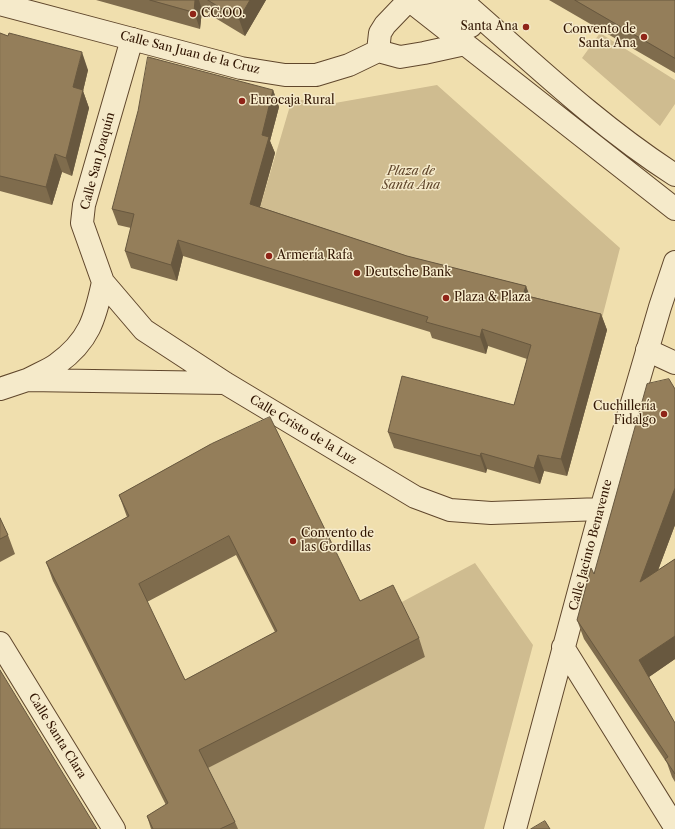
<!DOCTYPE html>
<meta charset="utf-8">
<style>
body{margin:0}
canvas{display:block;background:#f0dfae}
</style>
<canvas width="675" height="829"></canvas>
<script>
const ctx = document.querySelector('canvas').getContext('2d');
ctx.lineJoin = 'round';
function paint(path, color) {
  ctx.fillStyle = color;
  ctx.fill(path, 'evenodd');
}
function stroke(path, color, width, dash) {
  ctx.strokeStyle = color;
  ctx.lineWidth = width;
  ctx.lineCap = dash ? 'butt' : 'round';
  ctx.setLineDash(dash || []);
  ctx.stroke(path);
}
function label(font, color, halo, rows, align = 'center') {
  ctx.font = font + ' "Libre Caslon Text",serif';
  ctx.lineWidth = 3;
  ctx.setLineDash([]);
  ctx.textBaseline = 'middle';
  ctx.strokeStyle = halo;
  ctx.fillStyle = color;
  for (const [text, x, y, turn = 0] of rows) {
    ctx.save();
    ctx.translate(x, y);
    ctx.rotate((+turn || 0) * Math.PI / 180);
    ctx.textAlign = isNaN(turn) ? turn : align;
    if (halo) ctx.strokeText(text, 0, 0);
    ctx.fillText(text, 0, 0);
    ctx.restore();
  }
}
paint(new Path2D(`
 M600,33L675,80V104L660,126L582,58Z
 M437,85L620,248L601,322L256,221L292,99L335,103Z
 M475,563L533,645L484,829H236L205,769L425,657L400,603Z`), '#cfbc90');
const minor = new Path2D(`
 M0,4L132,39
 M647,350L675,363
 M0,643L114,829
 M563,647L675,827
 M515,829L601,509`);
const tertiary = new Path2D(`
 M409,0L675,209
 M426,0L443,4L471,26
 M461,0C530,60 597,125 675,175
 M465,44L424,53L400,57L378,51L349,65L316,75H285L241,68L132,39L84,205L82,223L103,282L144,330L225,383L415,497L450,510L491,513L601,509L660,307L675,262
 M378,51L380,33L385,25L409,0
 M29,379C38,374 49,370 57,364C89,341 95,319 103,282
 M0,389L27,380L225,383`);
stroke(minor, '#60472c', 24);
stroke(tertiary, '#60472c', 24);
stroke(minor, '#f5eaca', 22);
stroke(tertiary, '#f5eaca', 22);
paint(new Path2D(`
 M96,0H266L245,36L202,10L200,29Z
 M549,0H675V73Z
 M0,33L88,70L83,91L89,108L72,176L62,172L52,205L0,191Z
 M273,90L279,107L270,141L275,153L260,207L407,256L526,286L529,296L601,314L607,330L567,476L544,471L540,484L487,469L486,473L394,448L388,432L514,405L527,359L488,346L486,354L432,338L430,332L183,256L177,281L131,268L125,251L131,228L118,225L112,209Z
 M675,389V525L658,570L675,559V659L649,677L675,723V782L672,777L667,763L584,639L577,620L594,574Z
 M211,444L360,601L419,638L425,657L208,768L235,822L238,829H151L147,816L166,805L53,581L46,562L127,517L119,495ZM236,555L275,632L185,680L147,602Z
 M0,518L8,535L15,554L0,562Z`), '#7f6c4d');
paint(new Path2D(`
 M195,0H199L202,10L200,29L194,12Z
 M250,0H266L245,36L239,19Z
 M82,52L88,70L83,91L89,108L72,176L66,158L73,87Z
 M273,90L279,107L270,141L275,153L256,221L250,204L262,135Z
 M55,154L62,172L52,205L46,187Z
 M178,240L183,256L177,281L171,265Z
 M526,286L532,302L523,295Z
 M601,314L607,330L567,476L561,459Z
 M482,329L488,346L486,354L480,337Z
 M481,453L487,469L486,473L480,456Z
 M538,455L544,471L540,484L534,468Z
 M675,488V525L647,600L640,582Z
 M675,636V659L646,679L639,660Z`), '#68583f');
const building = new Path2D(`
 M150,0H195L194,12Z
 M208,0H250L239,19Z
 M575,0H675V58Z
 M0,33L8,36L9,33L82,52L73,87L83,90L66,158L55,154L46,187L0,176Z
 M148,57L273,90L262,135L269,137L250,204L407,256L526,286L523,295L601,314L561,459L538,455L534,468L481,453L480,456L388,432L402,376L514,405L531,345L482,329L480,337L426,322L428,317L178,240L171,265L125,251L134,214L112,209L138,111Z
 M669,379L675,389V488L640,582L675,559V636L639,660L675,723V774L665,759L668,757L577,620L591,568L594,574L647,384Z
 M270,417L360,601L393,585L419,638L199,750L235,822L220,829H153L147,816L168,803L46,562L129,516L119,495L211,444ZM229,536L277,631L185,680L139,584Z
 M0,518L8,535L0,539Z
 M0,670L64,775L97,829H0Z
 M545,821L550,829H531Z`);
paint(building, '#947e5a');
stroke(building, '#68583f', 1);
for (const [x, y, r, color] of [
 [193,14,4,"#8f2418"],
 [526,27,4,"#8f2418"],
 [644,37,4,"#8f2418"],
 [242,101,4,"#8f2418"],
 [269,256,4,"#8f2418"],
 [357,273,4,"#8f2418"],
 [446,298,4,"#8f2418"],
 [664,414,4,"#8f2418"],
 [293,541,4,"#8f2418"]
]) {
  const dot = new Path2D();
  dot.arc(x, y, r, 0, 2 * Math.PI);
  ctx.fillStyle = color;
  ctx.fill(dot);
  stroke(dot, '#f5eaca', 1.5);
}
label('12px', '#301400', '#f5eaca', [
 ["CC.OO.",201,14],
 ["Santa Ana",518,27,"right"],
 ["Convento de",636,30,"right"],
 ["Santa Ana",636,44,"right"],
 ["Eurocaja Rural",250,101],
 ["Armería Rafa",277,256],
 ["Deutsche Bank",365,273],
 ["Plaza & Plaza",454,298],
 ["Cuchillería",656,407,"right"],
 ["Fidalgo",656,421,"right"],
 ["Convento de",301,534],
 ["las Gordillas",301,548]
], 'left');
label('12px', '#301400', '#f5eaca', [
 ["Calle San Juan de la Cruz",190,53,14],
 ["Calle San Joaquín",98,161,-75],
 ["Calle Cristo de la Luz",303,430,31],
 ["Calle Jacinto Benavente",591,545,-75],
 ["Calle Santa Clara",57,736,58]
]);
label('italic 12px', '#60462b', '#f5eaca', [
 ["Plaza de",411,172],
 ["Santa Ana",411,186]
]);
</script>
